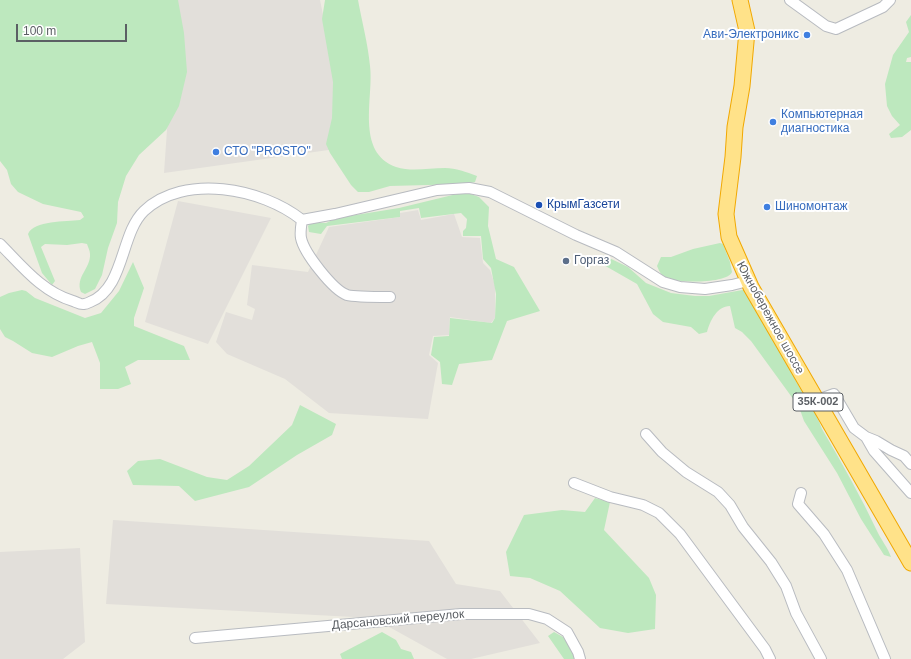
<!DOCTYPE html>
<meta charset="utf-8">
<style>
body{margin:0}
#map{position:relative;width:911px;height:659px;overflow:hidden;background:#eeece2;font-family:Arial,sans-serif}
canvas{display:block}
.scale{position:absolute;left:16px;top:24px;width:111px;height:18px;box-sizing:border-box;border:2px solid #5b5f64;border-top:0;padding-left:5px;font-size:12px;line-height:14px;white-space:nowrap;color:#5b5f64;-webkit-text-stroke:3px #fff;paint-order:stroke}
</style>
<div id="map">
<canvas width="911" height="659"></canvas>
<div class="scale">100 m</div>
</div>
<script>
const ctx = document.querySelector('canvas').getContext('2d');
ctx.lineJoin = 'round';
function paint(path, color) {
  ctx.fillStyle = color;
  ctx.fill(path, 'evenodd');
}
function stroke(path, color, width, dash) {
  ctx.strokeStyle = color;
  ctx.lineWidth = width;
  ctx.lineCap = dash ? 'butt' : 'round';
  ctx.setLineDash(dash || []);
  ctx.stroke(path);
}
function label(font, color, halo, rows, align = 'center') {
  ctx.font = font + ' Arial,sans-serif';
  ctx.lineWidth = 4;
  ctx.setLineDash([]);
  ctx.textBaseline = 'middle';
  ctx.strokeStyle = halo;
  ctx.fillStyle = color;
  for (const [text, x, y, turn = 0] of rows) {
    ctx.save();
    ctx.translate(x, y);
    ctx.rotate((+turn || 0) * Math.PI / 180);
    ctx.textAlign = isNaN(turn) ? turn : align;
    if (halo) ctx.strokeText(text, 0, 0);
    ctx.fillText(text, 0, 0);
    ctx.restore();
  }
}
paint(new Path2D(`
 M176,0H320L350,147L164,173Z
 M178,201L271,218L208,344L145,322Z
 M418,210L421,220L454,214L462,237L480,238L483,263L490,270L495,285V318L491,323L450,317L449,335L433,336L429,355L438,363L428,419L329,413L285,379L227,354L216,342L226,312L252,320L255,309L247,305L252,265L308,272L329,227L400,217V213Z
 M113,520L429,541L456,584L500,591L540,643L471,659H447L373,618L106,604Z
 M80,548L85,642L63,659H0V552Z`), '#e2dfda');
paint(new Path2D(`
 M0,0H178L184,33L187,72L179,106L166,130L139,155L126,176L118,202L117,223L108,248L102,275L95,289L85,294L81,292C75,277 91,268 90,254C90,251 88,247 87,244L82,243L67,245L45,244L41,247L55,281L52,285L42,273L28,234C34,220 66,222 80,220L84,217L81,212L43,204L18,192L11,184L7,170L0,161Z
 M325,0H358C362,22 368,44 370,66C374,98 355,152 396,167C412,172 428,168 445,168C456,168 466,172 477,176L475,182L466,184L390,186L369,192H358L351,185L330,153L326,144L332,118L333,82L322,19Z
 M911,15V57L907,58L906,62H911V130L902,137L891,138L889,134L900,125L892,116L887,106L885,84L893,55L909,32L906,22Z
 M465,192L479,197L489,207L488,226L496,259L514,267L540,311L507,321L492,360L459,364L452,385L442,384L440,362L431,355L434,337L449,336L450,318L492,323L495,318L496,294L491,268L483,259L481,236H463V231L466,228L467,219L461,213L421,218L419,208L400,211V217L327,226L321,234L309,232L308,226L311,222L326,223L337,218L399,208Z
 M720,243L723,244L730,262L732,272C727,284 677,283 666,278C661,275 659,271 657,266L661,257H671L693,249Z
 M605,256L628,267L646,283L671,293L695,296H709L748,289C764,320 780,352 797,383C805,398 816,412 822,429C842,463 861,497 878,533C882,541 888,548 891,557L884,555L861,519L837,473L804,421L799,407L751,341L742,332L735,328L730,306C717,306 710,321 707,332L699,334L691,327L663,322L653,314L637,284L602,264L600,259Z
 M133,262L144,288L134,318V326L184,346L190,360H138L125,367L131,384L118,389H100V363L92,342L78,346L52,357L32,353L13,341L5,337L0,329V297L9,293L22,290L26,291L35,298L85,318L101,313L119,291Z
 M300,405L336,424L332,435L297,455L249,487L195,501L179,486L133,485L127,471L138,461L160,459L207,477L227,480L249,466L292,425Z
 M595,498L610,502L604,530L649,578L656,595L655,629L628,633L600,628L560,591L530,578L510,576L506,552L524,515L562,510L585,512Z
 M382,632L396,640L401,649L411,652L414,659H342L340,654Z
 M554,632L563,637L575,654L574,659H564L548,636Z`), '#bde8be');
const minor = new Path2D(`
 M790,0L826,26L836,29L883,7L890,0
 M302,220C301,226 300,233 301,238C304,253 333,290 347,295C354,297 381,297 390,297
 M0,244C22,266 42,292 73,301C76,302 81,305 84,304C86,304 88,303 90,302C125,288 120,234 144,211C184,173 262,188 302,220L335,214L437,190L469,188L490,192L576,235L616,252L663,282L680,287L705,289L732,285L748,281
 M823,398L834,394L854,428L866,437L876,441L891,450L904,456L911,464
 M646,434L662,452L686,472L718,492L730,505L743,527L771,562L786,586L796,613L821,659
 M866,437L874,451L911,493
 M574,483L610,497L643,505L659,513L680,534L765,649L770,659
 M801,493L798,504L824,534L847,570L885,659
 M195,638L461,614H529L547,619L567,632L578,652L580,659`);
const highway = new Path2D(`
 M740,0L747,31L742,86L735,127L733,157L726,214L729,237L751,287L911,563`);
stroke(minor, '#b8bbc0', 12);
stroke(highway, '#f1a800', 17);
stroke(minor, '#fff', 10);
stroke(highway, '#ffe289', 15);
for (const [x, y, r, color] of [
 [807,35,4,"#3f7fe0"],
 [773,122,4,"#3f7fe0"],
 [216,152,4,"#3f7fe0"],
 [539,205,4,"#1a4fb4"],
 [767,207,4,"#3f7fe0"],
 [566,261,4,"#5c6f8a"]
]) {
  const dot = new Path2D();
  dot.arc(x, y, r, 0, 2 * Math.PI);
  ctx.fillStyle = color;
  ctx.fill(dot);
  stroke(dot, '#fff', 1.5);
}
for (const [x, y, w] of [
 [818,402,50]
]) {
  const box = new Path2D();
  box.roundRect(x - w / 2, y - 9, w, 18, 3);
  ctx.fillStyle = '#fff';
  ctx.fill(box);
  stroke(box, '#5b5f64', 1);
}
label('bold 11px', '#5b5f64', null, [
 ["35К-002",818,402]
]);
label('12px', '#366cbe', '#fff', [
 ["Ави-Электроникс",799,35,"right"],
 ["Компьютерная",781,115],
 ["диагностика",781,129],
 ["СТО \"PROSTO\"",224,152],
 ["Шиномонтаж",775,207]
], 'left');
label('12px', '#164399', '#fff', [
 ["КрымГазсети",547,205]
], 'left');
label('12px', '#4e5e75', '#fff', [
 ["Горгаз",574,261]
], 'left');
label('12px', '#5b5f64', '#fff', [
 ["Южнобережное шоссе",770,318,61],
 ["Дарсановский переулок",398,620,-5]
]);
</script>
